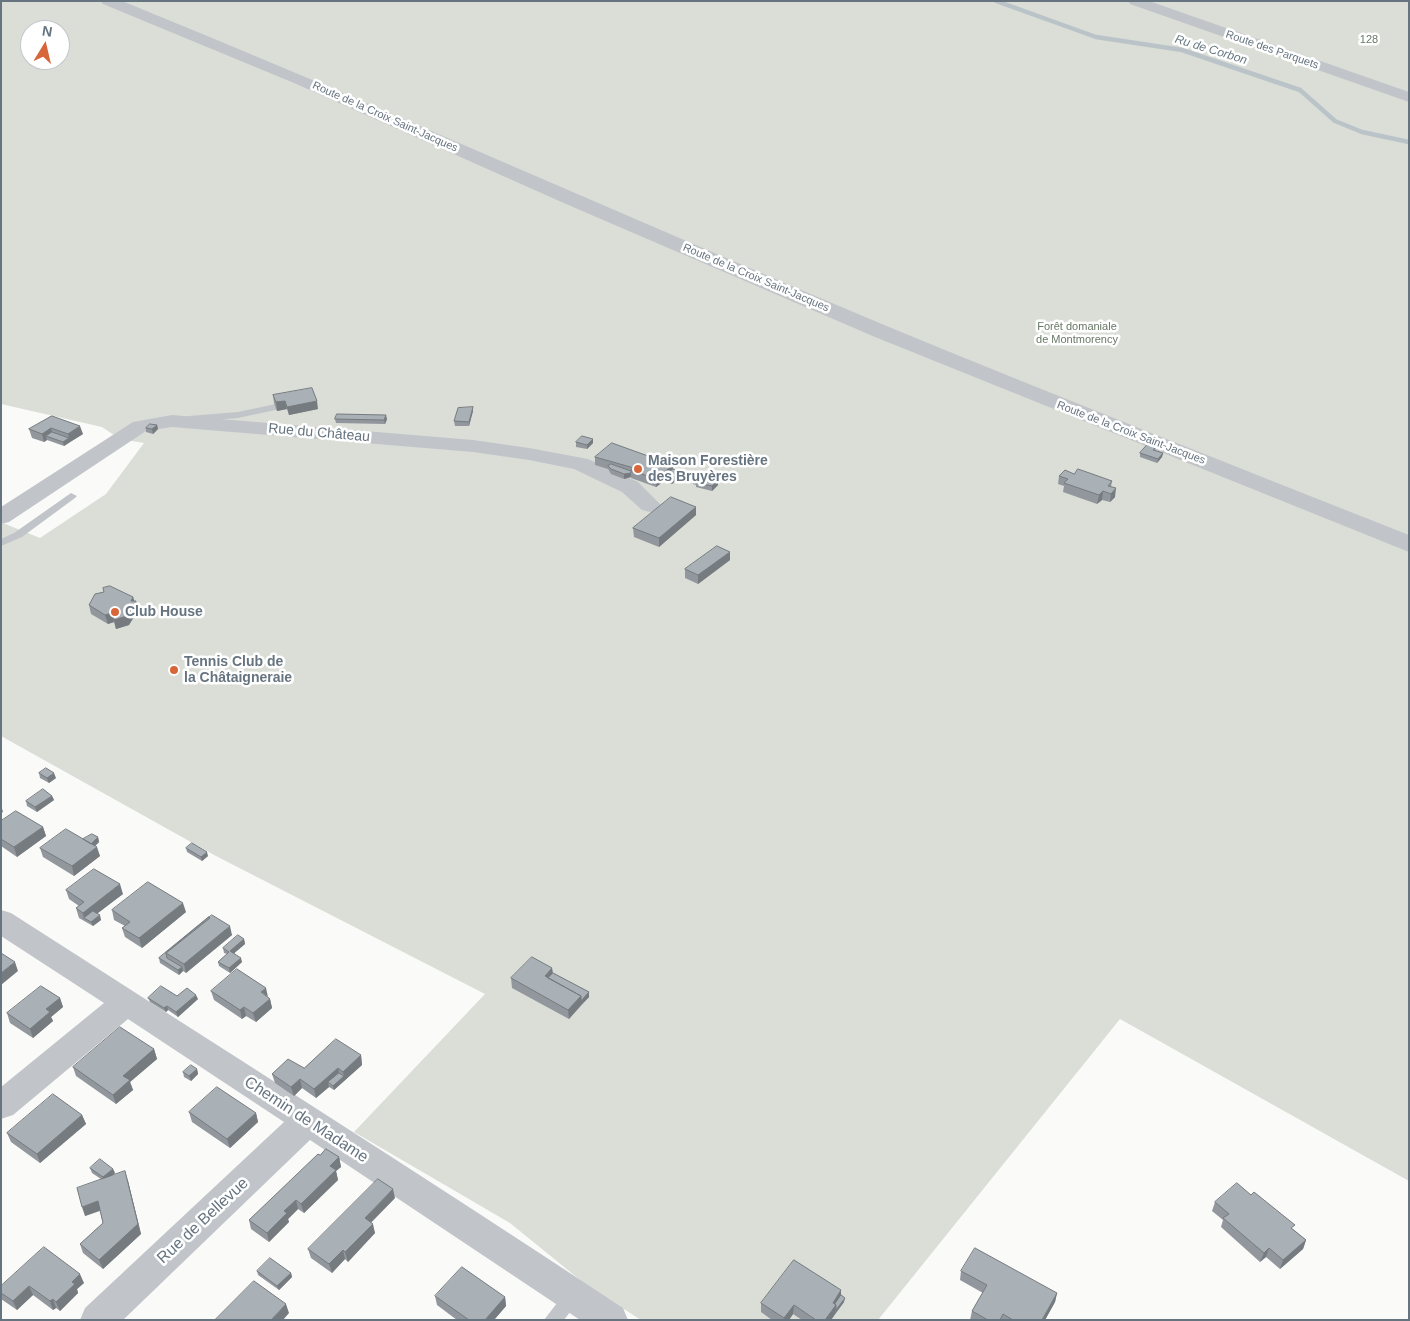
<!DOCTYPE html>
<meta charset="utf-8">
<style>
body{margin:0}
#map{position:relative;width:1410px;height:1321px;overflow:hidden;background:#fafaf8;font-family:Helvetica,sans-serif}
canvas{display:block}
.frame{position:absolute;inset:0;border:2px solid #667480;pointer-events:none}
.north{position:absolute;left:20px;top:20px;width:50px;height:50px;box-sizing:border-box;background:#fff;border:1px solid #c2c7cc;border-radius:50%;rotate:9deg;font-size:14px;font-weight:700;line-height:20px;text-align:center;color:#667480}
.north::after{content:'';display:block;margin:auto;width:18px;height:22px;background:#d7663b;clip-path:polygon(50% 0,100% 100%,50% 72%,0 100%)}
</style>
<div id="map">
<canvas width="1410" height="1321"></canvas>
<div class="frame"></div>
<div class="north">N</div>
</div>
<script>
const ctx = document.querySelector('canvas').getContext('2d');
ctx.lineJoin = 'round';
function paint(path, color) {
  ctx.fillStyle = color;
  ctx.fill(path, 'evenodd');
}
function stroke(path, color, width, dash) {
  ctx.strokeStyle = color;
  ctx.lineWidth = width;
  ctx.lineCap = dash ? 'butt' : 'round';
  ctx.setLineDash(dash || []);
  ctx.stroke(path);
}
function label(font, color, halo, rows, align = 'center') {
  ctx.font = font + ' Helvetica,sans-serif';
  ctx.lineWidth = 5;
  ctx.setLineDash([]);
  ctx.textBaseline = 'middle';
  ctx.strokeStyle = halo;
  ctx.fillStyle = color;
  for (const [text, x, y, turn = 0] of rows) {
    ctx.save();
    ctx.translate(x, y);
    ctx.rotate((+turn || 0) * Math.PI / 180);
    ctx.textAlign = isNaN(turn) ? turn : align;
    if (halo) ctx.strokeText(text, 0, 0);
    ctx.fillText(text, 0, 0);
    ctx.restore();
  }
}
paint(new Path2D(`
 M1,1H1409V1181L1120,1019L878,1320H641L585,1284L510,1223L354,1132L485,994L216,856L1,736V525L3,523L40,538L106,494L144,443L120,439L102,427L1,404ZM30,30H60V60H30Z`), '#daded7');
stroke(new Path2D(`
 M996,1L1096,37L1182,50L1300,90L1335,121L1362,132L1409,142`), '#bac4c8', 4.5);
paint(new Path2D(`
 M276,404L281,407L280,409L238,418L189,422L184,419L189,416L238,412Z
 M71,493L77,496L75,498L22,537L1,546V539L14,533Z
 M573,1288L579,1290L582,1296L564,1320H544L567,1290Z`), '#c1c5c9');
paint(new Path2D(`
 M1128,1H1149L1409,92V102L1130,4Z
 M172,415L473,440L529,448L588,459L638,482L661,505L658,510L650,512L642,510L622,492L574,469L529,460L473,452L172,427L146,431L9,522L1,524V507L133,422Z
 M1,910L11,913C215,1044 421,1174 623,1308L628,1320H580L310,1140L123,1320H80L85,1308L284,1122L128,1019L13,1115L1,1119V1087L104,1003L1,936Z`), '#c1c5c9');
paint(new Path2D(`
 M101,1H122C379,105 632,220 889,327C1061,398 1235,466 1409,535V552L875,337L566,204L294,83L103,4Z`), '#c1c5c9');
paint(new Path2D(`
 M273,395L318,409L289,415L287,409L277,411L274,403Z
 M473,411L469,426H455L454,421Z
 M52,416L83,434L64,446L47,440L44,442L32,438L29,429Z
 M335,419H387L385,424L336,423Z
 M157,425L158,429L153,434L146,432V428Z
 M593,439V443L587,449L576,447V442Z
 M1156,447L1155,450L1163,453L1162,457L1157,463L1140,457V453Z
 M595,457L673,469L681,472V476L672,484L664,481L656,487L631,478V477L624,479L611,474L608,469L595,465Z
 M1074,474L1112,481L1111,487L1115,497L1110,502L1102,500L1097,504L1063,492L1064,486L1058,484L1059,476Z
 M693,480L718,481V485L712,491L696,487V485L693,484Z
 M696,507V515L659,547L634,537L633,528Z
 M730,552V560L698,584L685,578V569Z
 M133,597L134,601H136L138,610L129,625L116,629L114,622L108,624L91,614L89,605Z
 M39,773L56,778L49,783L40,778Z
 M52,796L54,800L37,812L27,806L26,801Z
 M1,821L43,827L46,836L17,857L1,846Z
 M98,837L99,842L95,846L100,856L74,876L43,857L40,848L83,839Z
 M186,848L208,856L202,861L187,852Z
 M66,890L123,894L97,913L101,920L93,926L79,918L76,908L79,906L69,899Z
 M112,910L186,912L142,948L125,937L122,928L125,926L114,920Z
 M209,917L232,935L186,973L183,971L179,975L160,963L159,958Z
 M244,939L245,944L234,953L242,962L230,973L219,966L218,962L227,954L224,953L223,948Z
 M552,968L553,973L589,992V997L569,1019L512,988L511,978Z
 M211,991L268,997L270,999L272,1008L256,1022L246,1016L242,1019L214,1000Z
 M177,996L198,999L178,1017L168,1010L166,1012L150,1002L148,998Z
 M60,998L63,1007L51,1017L53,1021L33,1038L10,1023L7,1013Z
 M154,1049L157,1059L130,1082L133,1090L116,1104L76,1076L73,1067Z
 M361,1055L362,1065L334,1090L329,1087L316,1098L302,1088L294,1096L275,1083L272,1074L304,1068Z
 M197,1069L198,1074L191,1081L184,1077L183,1072Z
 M189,1112L256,1113L258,1122L230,1148L192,1122Z
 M82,1115L86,1124L40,1163L11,1142L7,1133Z
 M320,1155L339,1157L341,1167L336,1171L338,1180L304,1213L298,1209L288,1219L289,1222L269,1242L251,1229L249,1220Z
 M90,1168L113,1169L115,1173L112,1176L128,1181L141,1234L103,1269L83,1253L80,1244L103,1223L100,1211L85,1216L101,1179L92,1173Z
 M395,1198L371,1223L375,1233L348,1262L345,1259L332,1273L311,1258L308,1249Z
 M1215,1202L1293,1229L1306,1240L1303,1249L1280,1269L1266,1257L1260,1262L1221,1227L1223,1220L1212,1211Z
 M257,1271L291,1273L292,1277L279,1290L258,1275Z
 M961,1271L1057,1293L1055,1302L1045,1320H970L972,1311L983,1293L960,1280Z
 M84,1283L77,1289L78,1293L60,1311L56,1308L53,1310L33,1295L17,1310L1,1299V1286Z
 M841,1290V1295L844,1302L831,1320H802L793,1314L789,1320H772L761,1312V1303Z
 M435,1296L505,1297L506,1306L494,1320H457L437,1305Z`), '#91979d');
paint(new Path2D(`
 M285,401L287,409L277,411L276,402Z
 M317,401L318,409L289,415L287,407Z
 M473,407V411L469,426V422Z
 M386,415L387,419L385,424L384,420Z
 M157,425L158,429L153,434L152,429Z
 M80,426L83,434L70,442L68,434Z
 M51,428L53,436H46L47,440L44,442L42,434Z
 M69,438L70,442L64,446L63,442Z
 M593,439V443L587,449V445Z
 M1163,453L1162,457L1157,463L1158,459Z
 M673,465V473L663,477L664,481L656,487V479Z
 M681,472V476L672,484L671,480Z
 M631,473V477L624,479V474Z
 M718,481V485L712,491V486Z
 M1116,488L1115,497L1110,502L1111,494Z
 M1103,491L1102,500L1097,504L1099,495Z
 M696,507V515L659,547V538Z
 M730,552V560L698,584V575Z
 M133,597L135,603L136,601L138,610L129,625L116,629L114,620L131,601Z
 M112,613L114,622L108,624L105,615Z
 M54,773L56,778L49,783L47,778Z
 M52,796L54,800L37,812L35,807Z
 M1,805L3,812L1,813Z
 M43,827L46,836L17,857L14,847Z
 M98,837L99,842L90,851L89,846Z
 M97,847L100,856L74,876L72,866Z
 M207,852L208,856L202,861L201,857Z
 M120,884L123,894L89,920L84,918L83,913Z
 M183,903L186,912L142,948L139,938Z
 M100,915L101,920L93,926L91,922Z
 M230,926L232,935L186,973L184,964Z
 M244,939L245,944L231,956L230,951Z
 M241,958L242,962L230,973L229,968Z
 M15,962L18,971L1,985V973Z
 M182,967L183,971L179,975L178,970Z
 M552,968L553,978L548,983L545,976Z
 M266,988L268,997L261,992Z
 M589,992V997L581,1005V1001Z
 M196,995L198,999L178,1017L176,1012Z
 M581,996V1005L569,1019L568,1010Z
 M60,998L63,1007L51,1017L53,1021L33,1038L30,1029L46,1009Z
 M270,999L272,1008L256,1022L253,1013Z
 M167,1006L168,1010L166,1012L164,1008Z
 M244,1007L246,1016L242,1019L240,1010Z
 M154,1049L157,1059L130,1082L133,1090L116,1104L113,1095L123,1076Z
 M361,1055L362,1065L334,1090L333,1086L344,1076L343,1072Z
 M338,1068L340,1077L328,1082L329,1087L316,1098L314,1089Z
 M197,1069L198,1074L191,1081L189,1076Z
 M300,1079L302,1088L294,1096L291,1087Z
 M256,1113L258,1122L230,1148L227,1139Z
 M82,1115L86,1124L40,1163L37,1154Z
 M339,1157L341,1167L336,1171L338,1180L304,1213L301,1204L330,1166Z
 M113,1169L115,1173L105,1182L103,1177Z
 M125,1171L128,1181L141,1234L103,1269L99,1260Z
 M393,1189L395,1198L366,1227L365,1218Z
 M296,1200L298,1209L288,1219L289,1222L269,1242L267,1233L284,1211Z
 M98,1201L101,1210L85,1216L82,1207Z
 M373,1224L375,1233L348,1262L345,1252Z
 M1306,1240L1303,1249L1280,1269L1283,1260Z
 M1269,1248L1266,1257L1260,1262L1264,1253Z
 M343,1250L345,1259L332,1273L329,1264Z
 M291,1273L292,1277L279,1290L277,1286Z
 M80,1274L84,1283L77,1289L78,1293L60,1311L56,1302L72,1282Z
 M29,1286L33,1295L17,1310L13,1301Z
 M841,1290V1300L836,1306L835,1314L831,1320H825L833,1303Z
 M1057,1293L1055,1302L1045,1320H1042Z
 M505,1297L506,1306L494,1320H485Z
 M845,1298L844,1302L835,1314L836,1310Z
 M53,1299L56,1308L53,1310L50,1301Z
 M286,1304L289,1313L283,1320H271Z
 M794,1305L793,1314L789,1320H784V1318Z`), '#767b7f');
const building = new Path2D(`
 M312,388L317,401L287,407L285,401L276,402L273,395Z
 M473,407L469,422L454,421L458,408Z
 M337,414L386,415L384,420L335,419Z
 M52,416L80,426L68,434L51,428L42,434L29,429Z
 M150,424L157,425L152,429L146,428Z
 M52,432L69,438L63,442L46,436Z
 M582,436L593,439L587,445L576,442Z
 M612,443L673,465L656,479L631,470L634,468L595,457Z
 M1148,444L1156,447L1153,450L1163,453L1158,459L1140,453Z
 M611,464L631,471V473L624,474L611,469L608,466Z
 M673,469L681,472L671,480L663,477Z
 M1078,469L1112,481L1108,486L1116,488L1111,494L1103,491L1099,495L1064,483L1068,479L1059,476L1065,470L1074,474Z
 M700,474L718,481L712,486L696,483L698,481L693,480Z
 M671,497L696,507L659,538L633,528Z
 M717,546L730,552L698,575L685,569Z
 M110,586L133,597L131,601H136L127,616L114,620L112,613L105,615L89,605L95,594L104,592L103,588Z
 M46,768L54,773L47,778L39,773Z
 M43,789L52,796L35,807L26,801Z
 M16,811L43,827L14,847L1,839V821Z
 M66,829L97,847L72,866L40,848Z
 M92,834L98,837L91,844L83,839Z
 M192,843L207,852L201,857L186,848Z
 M94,869L120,884L83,913L76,908L84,902L66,890Z
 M148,882L183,903L139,938L122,928L130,922L112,910Z
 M93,911L100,915L91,922L84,918Z
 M212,915L230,926L184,964L166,953Z
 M209,917L210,918L166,953L167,958L182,967L178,970L159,958Z
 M238,935L244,939L230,951L241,958L229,968L218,962L229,952L223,948Z
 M1,953L15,962L1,973Z
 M532,957L552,968L545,976L581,996L568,1010L511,978Z
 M237,969L266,988L261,992L270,999L253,1013L244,1007L240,1010L211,991Z
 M553,973L589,992L581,1001V996L548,978Z
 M41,986L60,998L46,1009L50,1012L30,1029L7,1013Z
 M161,986L177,996L187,988L196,995L176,1012L167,1006L164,1008L148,998Z
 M120,1027L154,1049L123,1076L130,1080L113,1095L73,1067Z
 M336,1039L361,1055L343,1072L338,1068L314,1089L300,1079L291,1087L272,1074L288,1059L304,1068Z
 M191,1065L197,1069L189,1076L183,1072Z
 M339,1073L344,1076L333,1086L328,1082Z
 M217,1087L256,1113L227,1139L189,1112Z
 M53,1094L82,1115L37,1154L7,1133Z
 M326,1149L339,1157L330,1166L336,1170L301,1204L296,1200L284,1211L287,1213L267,1233L249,1220L318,1154L320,1155Z
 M100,1159L113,1169L103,1177L90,1168Z
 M125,1171L138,1224L99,1260L80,1244L103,1223L98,1201L82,1207L77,1188Z
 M378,1179L393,1189L365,1218L373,1224L345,1252L343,1250L329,1264L308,1249Z
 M1237,1183L1251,1195L1254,1192L1295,1225L1291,1228L1306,1240L1283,1260L1269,1248L1264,1253L1223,1218L1229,1214L1215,1202Z
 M44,1247L80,1274L72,1282L75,1284L56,1302L53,1299L50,1301L29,1286L13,1301L1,1293V1286Z
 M975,1248L1057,1293L1042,1320H1013L1003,1314L1000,1320H988L972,1311L987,1285L961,1271Z
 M270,1258L291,1273L277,1286L257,1271Z
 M794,1260L841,1290L833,1303L836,1305L825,1320H816L794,1305L784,1318L761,1303Z
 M462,1267L505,1297L485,1320H469L435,1296Z
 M254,1281L286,1304L271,1320H215Z
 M841,1295L845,1298L836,1310V1305L835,1304Z`);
paint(building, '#a9b0b6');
stroke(building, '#767b7f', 1);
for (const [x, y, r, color] of [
 [638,469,5,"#d7663b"],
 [115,612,5,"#d7663b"],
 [174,670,5,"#d7663b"]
]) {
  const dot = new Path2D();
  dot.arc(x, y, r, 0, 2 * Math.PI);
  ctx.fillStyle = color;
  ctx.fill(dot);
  stroke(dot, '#fff', 2);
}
label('11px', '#687966', '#fff', [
 ["128",1369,40],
 ["Forêt domaniale",1077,327],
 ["de Montmorency",1077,340]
]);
label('11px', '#667480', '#fff', [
 ["Route des Parquets",1272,50,19],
 ["Route de la Croix Saint-Jacques",385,117,24],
 ["Route de la Croix Saint-Jacques",756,278,23],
 ["Route de la Croix Saint-Jacques",1131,433,21]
]);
label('italic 12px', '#677981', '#fff', [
 ["Ru de Corbon",1211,50,17]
]);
label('14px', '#667480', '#fff', [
 ["Rue du Château",319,433,5]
]);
label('bold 14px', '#667480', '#fff', [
 ["Maison Forestière",648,461],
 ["des Bruyères",648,477],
 ["Club House",125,612],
 ["Tennis Club de",184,662],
 ["la Châtaigneraie",184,678]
], 'left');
label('16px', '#667480', '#fff', [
 ["Chemin de Madame",306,1120,33],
 ["Rue de Bellevue",203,1221,-43]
]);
</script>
